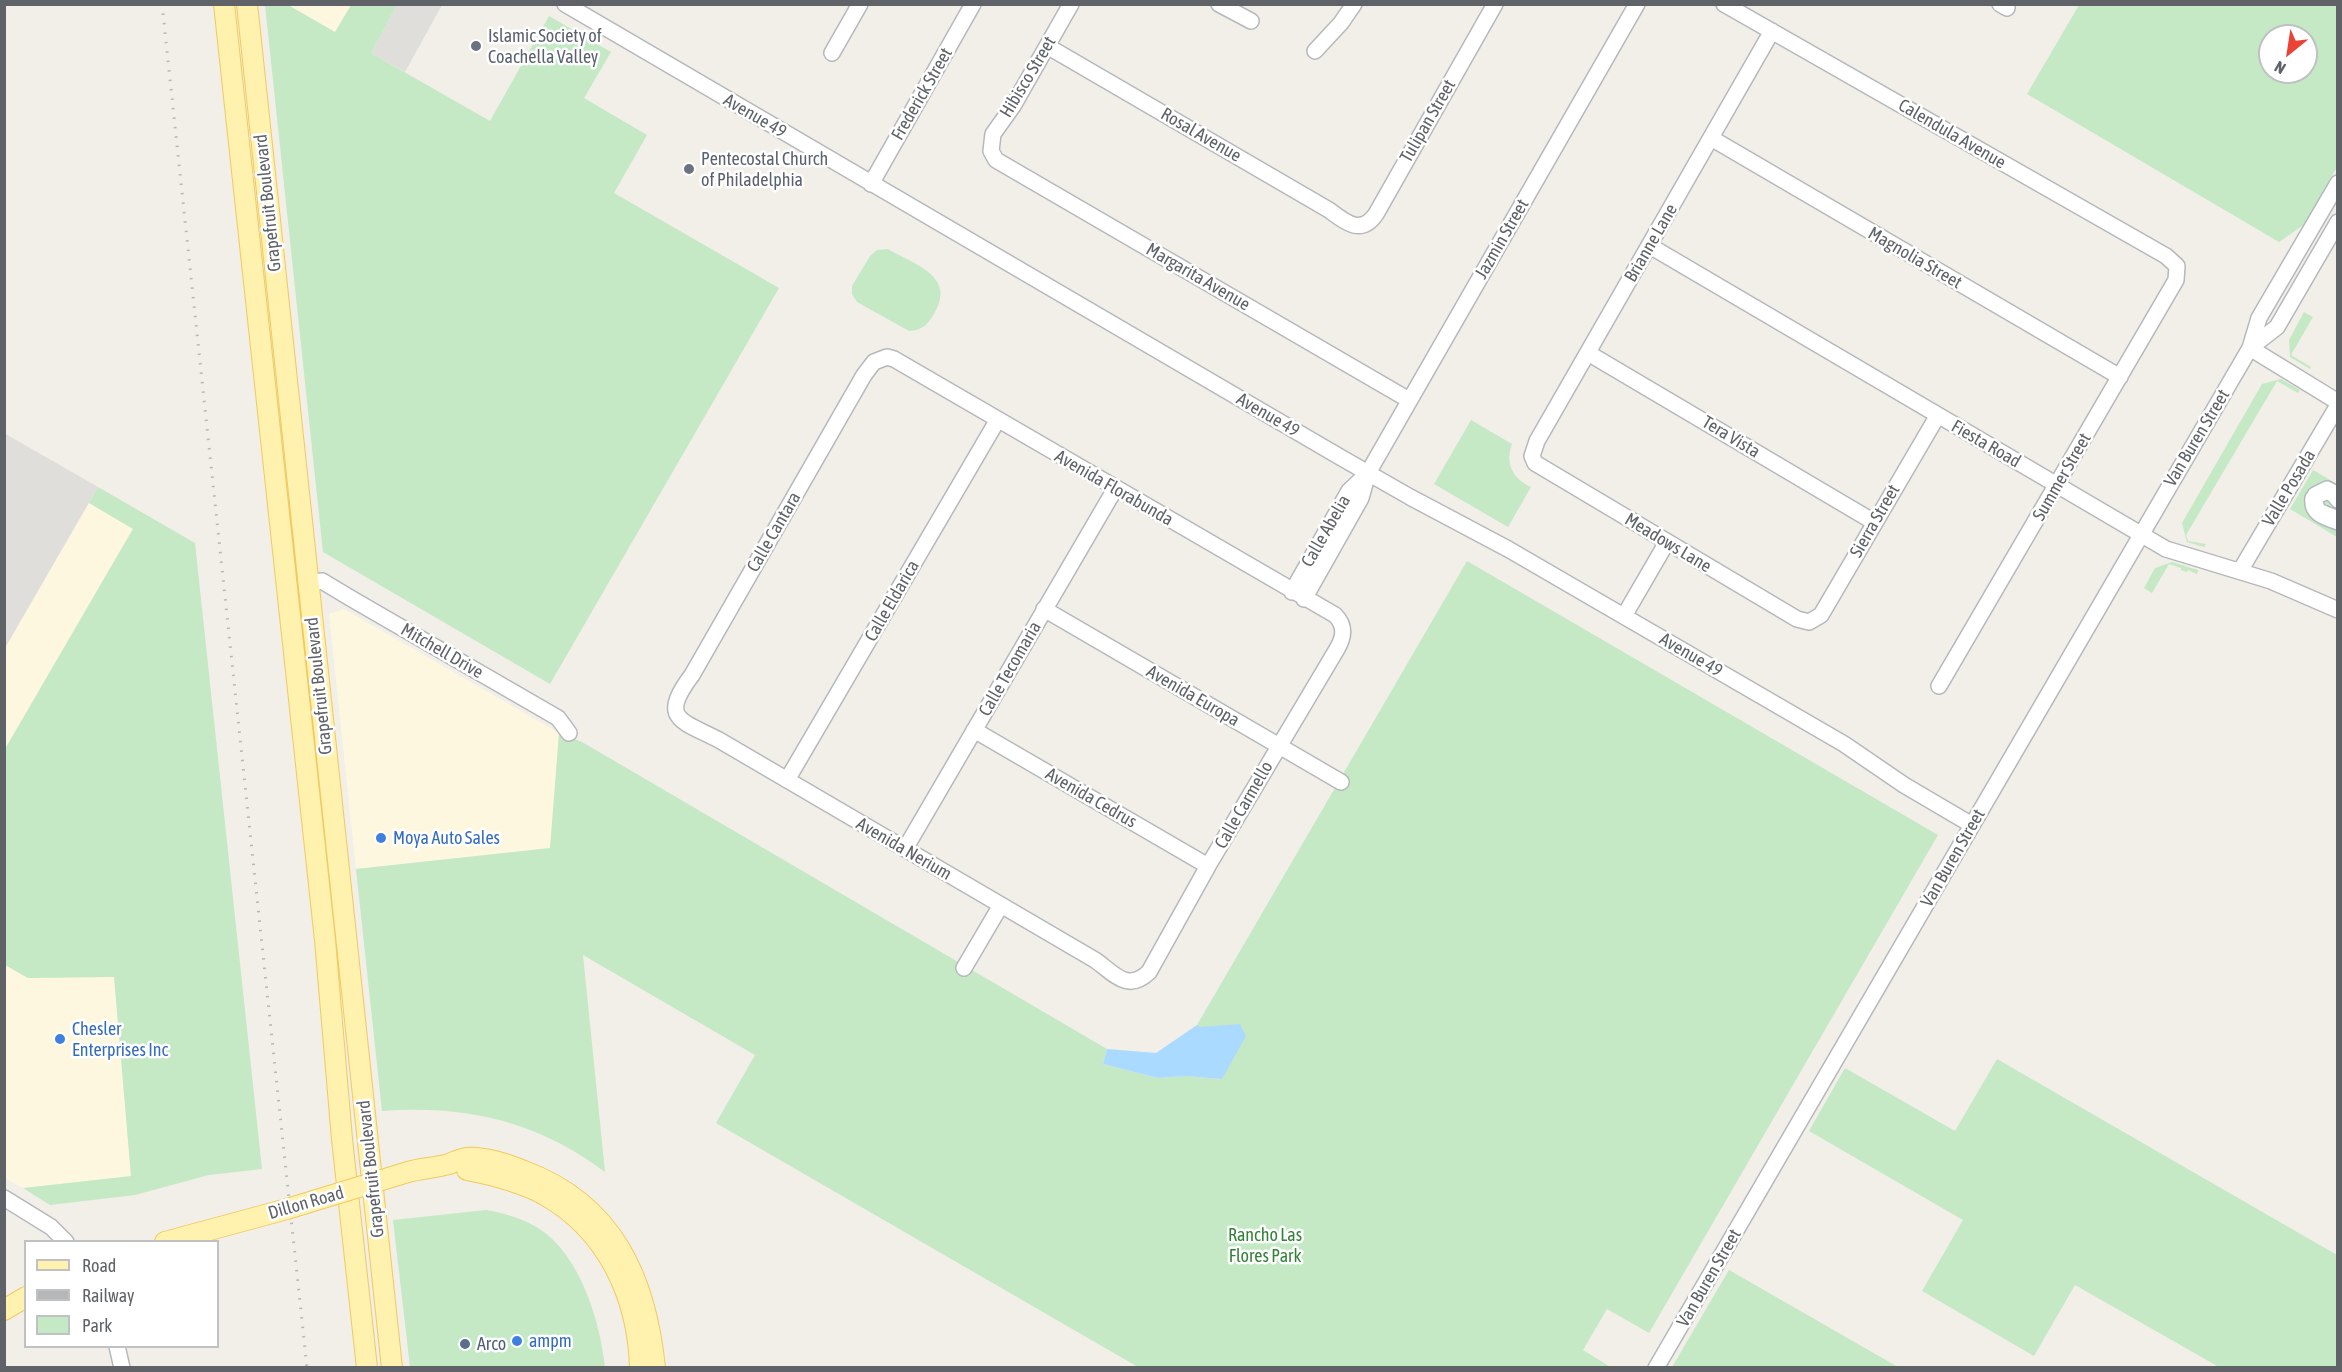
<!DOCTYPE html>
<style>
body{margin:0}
#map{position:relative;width:2342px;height:1372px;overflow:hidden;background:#f1efe8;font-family:"Asap Condensed",sans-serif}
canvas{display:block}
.frame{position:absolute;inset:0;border:6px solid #5f6368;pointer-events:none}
.legend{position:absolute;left:24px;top:1240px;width:195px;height:108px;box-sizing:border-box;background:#fff;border:2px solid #bfc1c3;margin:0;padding:8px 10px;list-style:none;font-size:18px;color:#5f6368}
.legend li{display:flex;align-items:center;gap:12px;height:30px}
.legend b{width:30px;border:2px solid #bfc1c3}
.north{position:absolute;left:2258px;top:24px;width:60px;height:60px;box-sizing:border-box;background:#fff;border:2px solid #bfc1c3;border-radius:50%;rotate:210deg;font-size:16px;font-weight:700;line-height:24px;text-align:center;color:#5f6368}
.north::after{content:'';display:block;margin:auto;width:21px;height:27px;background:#ea4335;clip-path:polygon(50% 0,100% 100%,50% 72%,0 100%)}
</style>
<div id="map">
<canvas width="2342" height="1372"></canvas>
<div class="frame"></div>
<ul class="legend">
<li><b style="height:8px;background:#fff2af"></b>Road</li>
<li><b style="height:8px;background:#b6b7b8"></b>Railway</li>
<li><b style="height:16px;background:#c5e8c5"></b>Park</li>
</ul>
<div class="north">N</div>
</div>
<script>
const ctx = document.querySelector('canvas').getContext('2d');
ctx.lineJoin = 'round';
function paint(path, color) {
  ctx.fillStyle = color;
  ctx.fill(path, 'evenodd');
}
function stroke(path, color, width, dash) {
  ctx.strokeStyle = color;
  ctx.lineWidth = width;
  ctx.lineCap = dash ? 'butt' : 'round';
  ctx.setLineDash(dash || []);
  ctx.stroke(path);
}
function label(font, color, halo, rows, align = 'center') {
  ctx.font = font + ' "Asap Condensed",sans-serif';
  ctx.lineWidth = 5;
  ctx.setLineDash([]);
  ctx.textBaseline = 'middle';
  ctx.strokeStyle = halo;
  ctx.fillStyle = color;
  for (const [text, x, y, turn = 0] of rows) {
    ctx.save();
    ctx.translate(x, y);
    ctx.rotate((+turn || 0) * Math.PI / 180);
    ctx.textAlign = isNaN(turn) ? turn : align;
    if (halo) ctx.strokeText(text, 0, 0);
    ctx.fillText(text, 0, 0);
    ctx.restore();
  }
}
paint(new Path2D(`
 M288,5H351L335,32Z
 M89,503L133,528L5,749V648Z
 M344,609L559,733L551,848L356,869L329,614Z
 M5,965L28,978L114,976L131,1177L23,1188L5,1178Z`), '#fef7e0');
paint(new Path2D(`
 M397,5H442L405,72L371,53Z
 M4,433L98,487L5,648H4Z`), '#e0deda');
paint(new Path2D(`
 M265,5H288L335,32L351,5H397L371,53L490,121L549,16L611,52L584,98L647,135L614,193L779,288L550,684L323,552Z
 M2079,5H2337V167L2305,224L2279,242L2027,94ZM2270,36H2306V72H2270Z
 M888,249C915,265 957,276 934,314C927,325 923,330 909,331L857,302L852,294V286L870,256L877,250Z
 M2304,312L2313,317L2291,355L2311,367L2310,369L2290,357L2289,340Z
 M2281,379L2300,390L2298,393L2277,381L2186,535L2188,541L2206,544L2204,547L2187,542L2182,523L2262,384Z
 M1471,420L1512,444C1505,462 1512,479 1531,487L1508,527L1434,484Z
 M2313,470L2337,484V537L2290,509Z
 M98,487L195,543L262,1169L209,1175L135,1195L50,1205L23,1188L131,1176L114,977L28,978L5,965V749L133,529L89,503Z
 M1467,561L1938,835L1649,1333L1607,1309L1583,1350L1612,1368L1138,1367L716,1123L755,1055L583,955L605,1172C537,1121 466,1105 382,1111L356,869L550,848L559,733L582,742L1107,1049L1103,1064L1158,1078L1186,1076L1222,1079L1197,1025Z
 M2172,562L2198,570L2197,574L2188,570L2187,572L2181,570V568L2169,564L2152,593L2144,588L2155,568Z
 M1997,1059L2337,1255V1367H2219L2075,1285L2034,1356L1922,1291L1963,1220L1809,1131L1845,1068L1955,1131Z
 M486,1210C504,1213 522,1218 538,1228C580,1254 600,1321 605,1367H410L393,1220Z
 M1729,1270L1898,1367H1672Z`), '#c5e8c5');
paint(new Path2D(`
 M1240,1024L1246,1036L1222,1079L1186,1076L1158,1078L1103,1064L1107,1049L1156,1053L1197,1025L1200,1027Z`), '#aadaff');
const minor = new Path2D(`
 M565,4L1340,457L1410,497L1508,549L1844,744L1904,785L1972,825
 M1071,4L1013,106L993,134L991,151L996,160L1409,400
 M1219,4L1251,21
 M1724,4L2166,256L2177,266L2176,280L1939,686
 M2000,4L2007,8
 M1772,31L1537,441L1532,456L1535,463L1797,619L1809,622L1821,615L1938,415
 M1047,46L1329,210C1345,222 1361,236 1376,214L1495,4
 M1315,51L1341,23L1354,4
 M832,53L860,4
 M1711,138L2120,377
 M871,184L973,4
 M1650,246L2166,549L2271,581L2338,610
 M2250,348L2277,327L2338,222
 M2250,348L2338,402
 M1588,353L1874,522
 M887,357L894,359L1335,615C1346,626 1344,637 1337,649L1208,866L1149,972C1127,993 1114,973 1095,960L719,740C680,720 659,719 692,675L864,375L874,362Z
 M2338,495L2327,489L2315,495L2317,496L2327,491L2334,495L2338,500
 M2338,519L2318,511L2315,503V499L2313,498C2311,514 2324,517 2338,522
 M2240,571L2338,405
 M308,583L322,581L352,599L558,718L569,733
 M1292,592L1349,491L1368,473
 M1304,599L1361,498L1368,473L1637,4
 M1044,609L1341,782
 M1624,616L1667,542
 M974,730L1208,866
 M787,780L997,421
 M905,849L1115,489
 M964,968L1001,905
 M4,1198L51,1227L66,1242
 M117,1346L122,1368
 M1656,1368L2250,348L2259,318L2338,183`);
const major = new Path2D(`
 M224,4L325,940L342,1139L367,1368
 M247,4L392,1368
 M467,1170C493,1175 521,1182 545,1195C608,1231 638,1297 640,1368
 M408,1172C422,1168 435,1168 449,1164C454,1162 460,1159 466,1158C484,1156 507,1164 524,1171C613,1204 646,1278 655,1368
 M165,1242L287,1209
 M4,1310L26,1297`);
stroke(minor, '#b5b8bc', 18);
stroke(major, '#f2c960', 22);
stroke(minor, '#fff', 15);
stroke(major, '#fff2af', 20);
stroke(new Path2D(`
 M162,4L307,1368`), '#b6b7b8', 3, [1.5, 8]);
const majorBridge = new Path2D(`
 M287,1209L408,1172`);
stroke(majorBridge, '#f2c960', 22, []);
stroke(majorBridge, '#fff2af', 20);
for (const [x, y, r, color] of [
 [476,46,6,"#6b7280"],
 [689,169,6,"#6b7280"],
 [381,838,6,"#3f7fe0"],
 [60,1039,6,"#3f7fe0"],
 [517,1341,6,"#3f7fe0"],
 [465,1344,6,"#5c6f8a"]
]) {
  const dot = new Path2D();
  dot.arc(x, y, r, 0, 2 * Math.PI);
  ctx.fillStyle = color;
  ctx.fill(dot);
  stroke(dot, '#fff', 2);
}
label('18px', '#5b616d', '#fff', [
 ["Islamic Society of",488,36],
 ["Coachella Valley",488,57],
 ["Pentecostal Church",701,159],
 ["of Philadelphia",701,180]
], 'left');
label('18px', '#5f6368', '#fff', [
 ["Hibisco Street",1028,77,-59],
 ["Frederick Street",922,94,-60],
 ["Avenue 49",755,116,30],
 ["Tulipan Street",1428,121,-60],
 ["Calendula Avenue",1952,134,30],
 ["Rosal Avenue",1201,135,30],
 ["Grapefruit Boulevard",268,203,-96],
 ["Jazmin Street",1502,239,-60],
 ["Brianne Lane",1651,243,-60],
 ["Magnolia Street",1915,258,30],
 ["Margarita Avenue",1198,277,30],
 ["Avenue 49",1268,415,30],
 ["Tera Vista",1731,437,31],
 ["Van Buren Street",2197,438,-59],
 ["Fiesta Road",1986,444,30],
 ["Summer Street",2062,477,-60],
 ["Avenida Florabunda",1114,488,30],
 ["Valle Posada",2289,488,-59],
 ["Sierra Street",1875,521,-60],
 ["Calle Abelia",1326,531,-60],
 ["Calle Cantara",774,532,-60],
 ["Meadows Lane",1668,543,31],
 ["Calle Eldarica",892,601,-60],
 ["Mitchell Drive",442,651,30],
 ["Avenue 49",1691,655,30],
 ["Calle Tecomaria",1010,669,-60],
 ["Grapefruit Boulevard",319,686,-96],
 ["Avenida Europa",1193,696,30],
 ["Avenida Cedrus",1091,798,30],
 ["Calle Carmello",1244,805,-60],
 ["Avenida Nerium",904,849,30],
 ["Van Buren Street",1953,858,-60],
 ["Grapefruit Boulevard",371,1169,-96],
 ["Dillon Road",306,1203,-16],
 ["Van Buren Street",1709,1278,-60]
]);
label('18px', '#366cbe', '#fff', [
 ["Moya Auto Sales",393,838],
 ["Chesler",72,1029],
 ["Enterprises Inc",72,1050],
 ["ampm",529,1341]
], 'left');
label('18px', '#348238', '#fff', [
 ["Rancho Las",1265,1235],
 ["Flores Park",1265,1256]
]);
label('18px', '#4e5e75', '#fff', [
 ["Arco",477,1344]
], 'left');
</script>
